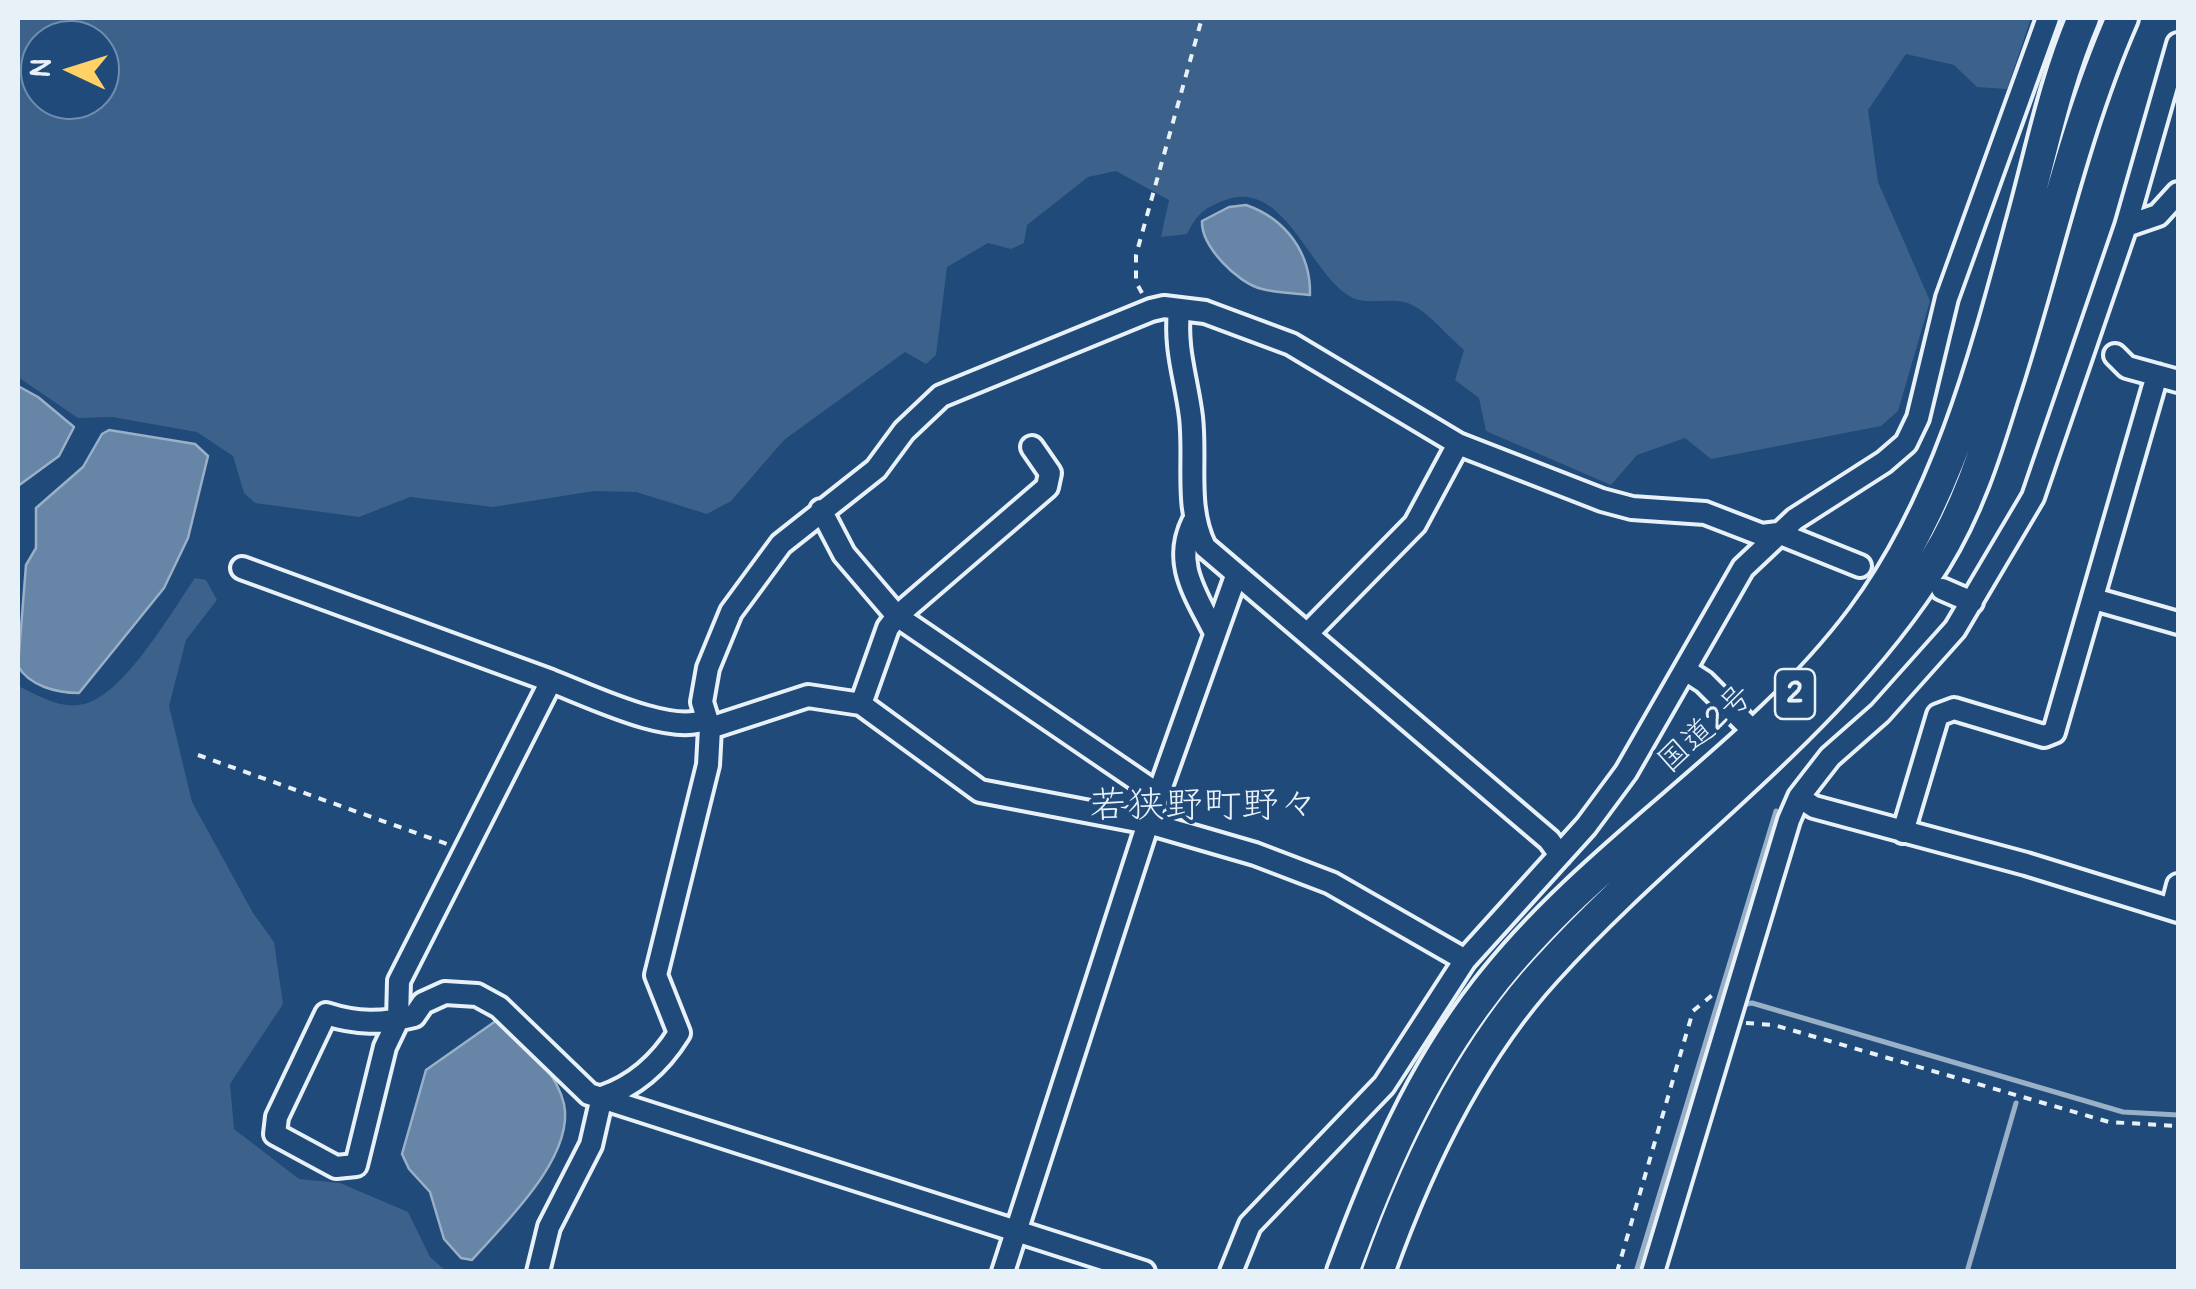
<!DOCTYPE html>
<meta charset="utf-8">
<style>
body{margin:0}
#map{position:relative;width:2196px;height:1289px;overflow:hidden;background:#1f4a7a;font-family:Pangolin,sans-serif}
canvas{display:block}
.frame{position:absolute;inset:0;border:20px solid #e8f1f8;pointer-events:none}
.north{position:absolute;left:20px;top:20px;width:100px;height:100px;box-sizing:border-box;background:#1f4a7a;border:2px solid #6f8dac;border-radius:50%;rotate:274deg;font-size:28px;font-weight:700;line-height:40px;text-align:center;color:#e8f1f8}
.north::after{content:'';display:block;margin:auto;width:35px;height:45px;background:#ffd166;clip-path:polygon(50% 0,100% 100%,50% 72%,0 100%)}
</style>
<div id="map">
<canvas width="2196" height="1289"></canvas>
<div class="frame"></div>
<div class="north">N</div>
</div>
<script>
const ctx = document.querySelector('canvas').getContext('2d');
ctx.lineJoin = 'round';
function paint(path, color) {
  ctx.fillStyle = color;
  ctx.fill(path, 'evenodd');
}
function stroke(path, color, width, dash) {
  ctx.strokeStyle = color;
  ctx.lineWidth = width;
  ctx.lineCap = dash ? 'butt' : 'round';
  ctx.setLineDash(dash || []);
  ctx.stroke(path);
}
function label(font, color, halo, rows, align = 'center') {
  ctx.font = font + ' Pangolin,"Klee One",sans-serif';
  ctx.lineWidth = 8;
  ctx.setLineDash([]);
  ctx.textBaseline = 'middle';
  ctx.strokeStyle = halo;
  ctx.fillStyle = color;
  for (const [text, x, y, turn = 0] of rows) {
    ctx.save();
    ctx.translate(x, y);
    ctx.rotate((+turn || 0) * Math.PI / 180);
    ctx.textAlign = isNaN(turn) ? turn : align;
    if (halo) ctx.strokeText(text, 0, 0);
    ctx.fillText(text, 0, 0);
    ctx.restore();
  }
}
paint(new Path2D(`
 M18,18H2031L2007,89L1977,87L1954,65L1906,54L1868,110L1878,182L1930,301L1898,411L1881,426L1711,459L1685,438L1637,455L1611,485L1486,431L1479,398L1455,380L1464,350C1448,337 1424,306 1404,302C1388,298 1365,305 1351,297C1307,272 1283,171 1218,203C1200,211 1196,217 1187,234L1161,237L1169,200L1116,171L1088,177L1027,225L1024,243L1011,249L988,243L947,267L936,355L926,364L905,352L784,440L731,501L707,514L636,492L594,491L493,507L410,497L359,517L255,503L244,493L233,456L197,432L112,417L78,418L18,377ZM40,40H100V100H40Z
 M195,578L206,580L217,600L186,640L169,706L192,802L253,913L274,942L283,1004L230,1084L234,1129L299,1179L340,1183L408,1212L430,1257L446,1271H18V686C38,695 60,710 84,704C124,695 172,611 195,578Z`), '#3c628c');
const water = new Path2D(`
 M1246,205C1286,219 1311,253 1310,295C1294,293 1277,293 1262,289C1237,283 1201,246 1202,221L1229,207Z
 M18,386L38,397L74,427L59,456L18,486Z
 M109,430L195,444L208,456L188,538L164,588L79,693C57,693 29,686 18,666L26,565L36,548V508L83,467L102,434Z
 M500,1018C523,1042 556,1070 564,1104C575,1157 504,1224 472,1260L461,1258L444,1239L430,1192L409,1169L402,1154L426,1070Z`);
paint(water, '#6685a7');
stroke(water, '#9ab0c7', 2.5);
stroke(new Path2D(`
 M1741,1005L1752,1003L2123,1112L2178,1115
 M1636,1272L1776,811
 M1967,1272L2016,1103`), '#9ab0c7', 5);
const minor = new Path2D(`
 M2126,226L2158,215L2178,193
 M1179,310C1175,351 1186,377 1191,417C1196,462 1185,507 1205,547L1549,840L1560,855
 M2115,355L2127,367L2178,381
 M821,510L844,554L897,616L1158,794
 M1193,522C1173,563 1195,593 1214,631
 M242,568L551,681
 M1942,589L1972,602
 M2094,599L2178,623
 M1308,633L1415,524L1458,444
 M1687,671L1704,682L1756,734
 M861,704L888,628L897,616L1047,487L1050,473L1032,447
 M706,719C673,737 586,694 551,681L399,981L398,1020L385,1047L356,1165L336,1167L275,1134L277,1117L326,1014C357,1024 382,1024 414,1016L423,1003L445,993L477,995L499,1007L589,1094L1144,1272
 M710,728L808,696L861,704L980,791L1148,823L1255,854L1331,883L1465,960
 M1799,797L1814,807L2026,864L2178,911
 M1903,832L1938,715L1954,709L2044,736L2054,732L2157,375
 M2172,908L2178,885
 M602,1097C635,1086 661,1062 679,1033L656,975L708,765L710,728L702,702L708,668L731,612L781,544L876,469L904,431L941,396L1151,310L1164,307L1205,312L1291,344L1458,444L1602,500L1632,508L1705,513L1762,535L1778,533L1860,566
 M538,1272L549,1227L591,1145L602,1097
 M1003,1272L1148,823L1236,576
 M1231,1272L1250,1225L1384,1085L1465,960L1586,826L1626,772L1743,568L1795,519L1884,462L1906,443L1918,418L1947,298L2048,18
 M1653,1272L1789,820L1799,797L1830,757L1880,713L1955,629L2033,497L2126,226L2178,44`);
const highway = new Path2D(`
 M1343,1272C1380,1171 1421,1075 1487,990C1595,850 1757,760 1863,618C1947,505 1985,362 2021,228C2041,157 2054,86 2083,18
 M1378,1272C1416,1165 1468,1054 1546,969C1673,829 1834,723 1935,560C1966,510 1984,454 2001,399C2043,273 2069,139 2122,18`);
stroke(minor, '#e8f1f8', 28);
stroke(highway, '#e8f1f8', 38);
stroke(new Path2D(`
 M1142,293L1136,282V255L1202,18
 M198,755L447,844
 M1746,1023L1774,1025L2109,1122L2178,1126
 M1617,1272L1693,1011L1716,992`), '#e8f1f8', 4, [8, 8]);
stroke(minor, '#1f4a7a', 20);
stroke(highway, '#1f4a7a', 30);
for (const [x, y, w] of [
 [1795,694,40]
]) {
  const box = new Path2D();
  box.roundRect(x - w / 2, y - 25, w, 50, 8);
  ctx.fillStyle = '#1f4a7a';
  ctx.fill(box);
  stroke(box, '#e8f1f8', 2.5);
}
label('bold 30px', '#e8f1f8', null, [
 ["2",1795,694]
]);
label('32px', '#e8f1f8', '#1f4a7a', [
 ["国道2号",1706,730,-42]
]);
label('38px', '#e8f1f8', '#1f4a7a', [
 ["若狭野町野々",1203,807]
]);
</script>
